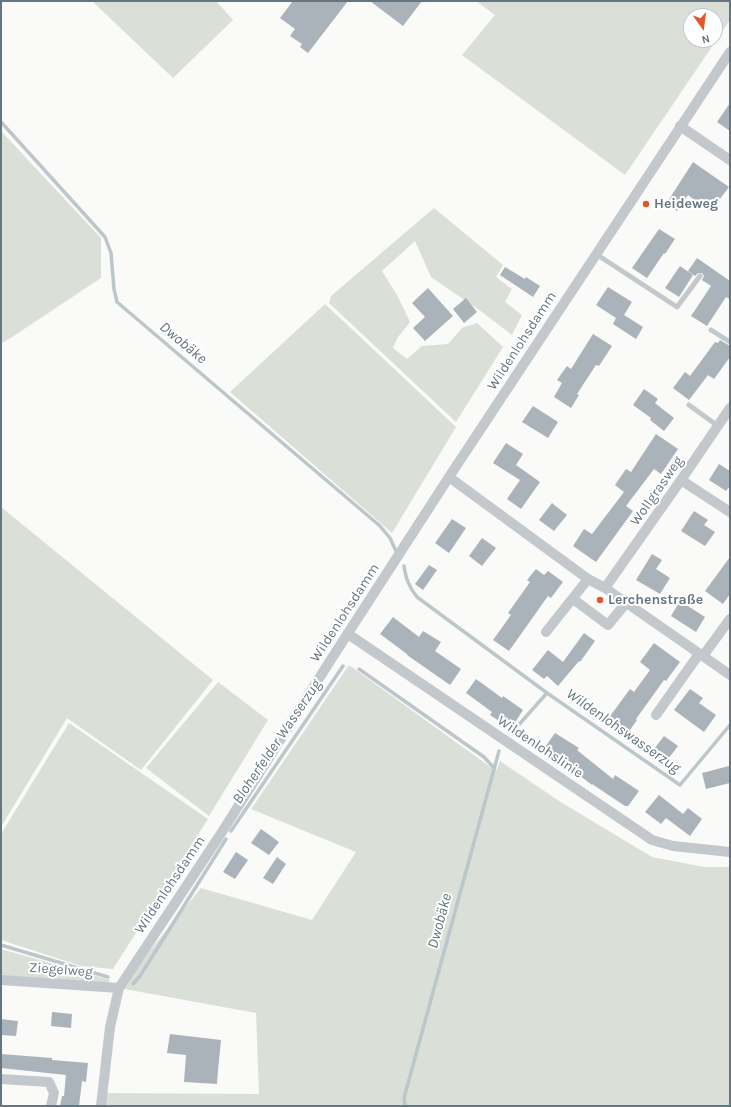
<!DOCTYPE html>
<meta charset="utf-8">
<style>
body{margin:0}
#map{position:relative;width:731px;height:1107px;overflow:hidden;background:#fafaf8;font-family:Karla,sans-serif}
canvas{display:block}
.frame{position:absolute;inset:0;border:2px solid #657683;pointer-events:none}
.north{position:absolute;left:683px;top:8px;width:40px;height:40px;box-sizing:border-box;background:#fff;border:1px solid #c1c8cd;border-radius:50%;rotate:166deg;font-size:11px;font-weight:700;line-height:16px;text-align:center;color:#657683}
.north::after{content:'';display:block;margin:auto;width:14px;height:18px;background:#e4572e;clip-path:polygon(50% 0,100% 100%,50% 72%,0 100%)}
</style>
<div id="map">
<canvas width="731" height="1107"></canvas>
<div class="frame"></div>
<div class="north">N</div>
</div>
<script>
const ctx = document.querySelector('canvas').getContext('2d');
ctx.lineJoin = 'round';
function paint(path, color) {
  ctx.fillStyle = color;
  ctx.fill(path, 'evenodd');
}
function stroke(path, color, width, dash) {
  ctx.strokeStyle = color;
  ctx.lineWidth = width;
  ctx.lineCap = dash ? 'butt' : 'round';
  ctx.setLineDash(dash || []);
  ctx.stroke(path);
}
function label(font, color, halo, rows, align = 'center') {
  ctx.font = font + ' Karla,sans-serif';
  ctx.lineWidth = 4;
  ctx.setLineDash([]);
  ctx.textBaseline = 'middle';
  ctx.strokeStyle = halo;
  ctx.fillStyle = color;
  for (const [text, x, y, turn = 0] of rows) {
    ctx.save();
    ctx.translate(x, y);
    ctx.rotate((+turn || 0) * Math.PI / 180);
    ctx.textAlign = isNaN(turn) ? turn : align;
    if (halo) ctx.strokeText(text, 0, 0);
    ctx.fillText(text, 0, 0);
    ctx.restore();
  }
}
paint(new Path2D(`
 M92,1H216L233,20L173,78Z
 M476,1H730V20L625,175L462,55L495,15ZM691,16H715V40H691Z
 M1,131L101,238V278L3,343L1,341Z
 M434,208L503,265L496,277L512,289L505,302L522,315L512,335L482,312L431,277L415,241L382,271L397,295L410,322L398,337L393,348L407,359L422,346L448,344L462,328L477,323L503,347L456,422L329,303L331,296Z
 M325,304L456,427L392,533L230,392Z
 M1,507L213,680L141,770L67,718L1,827Z
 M349,665L496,771L500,761L559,801L652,857L704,867H730V1106H100L102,1093L259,1094L256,1013L119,988L201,888L312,920L356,852L251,809Z
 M218,682L268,720L209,816L146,768Z
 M69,723L208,819L113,969L81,966L1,940V834Z
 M1,949L110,980L108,984L1,976Z`), '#dadfd7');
stroke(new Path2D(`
 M1,122L105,237L111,253L114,289L117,302L380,526L390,538L396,551
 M404,566C406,579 409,587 417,597L547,693L515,729
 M359,669L484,757L494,768
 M547,693L680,785L730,725
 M231,831L343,666
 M1,945L108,977
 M133,984L140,976L226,839
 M405,1106L404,1098L499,751`), '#bbc7cb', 3.5);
paint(new Path2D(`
 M293,1H348L308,53L300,47L302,44L290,36L295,29L280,18Z
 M370,1H422L403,26Z
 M730,103V131L717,122Z
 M693,162L729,187L710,212L688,195L677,211L666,204Z
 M659,229L675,239L665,254L664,253L647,278L632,268Z
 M697,258L730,281V299L726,297L707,326L691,316L711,286L702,280L704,276L702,273H698L695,276L688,271Z
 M680,266L693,275L679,297L665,288Z
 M505,267L525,279L526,277L540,286L533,297L500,275Z
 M608,287L632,302L624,315L643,327L636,339L613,324L616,318L596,305Z
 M428,288L453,316L425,341L413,328L425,317L412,303Z
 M466,298L477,312L464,323L453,309Z
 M593,334L612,346L599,366L596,365L577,394L579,395L571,408L554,397L562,383L557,380L567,366L571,369Z
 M720,340L730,346V357L714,379L708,375L689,400L673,388L685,372L690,376L715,342L718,343Z
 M644,389L658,399L655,403L674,418L664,431L650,420L651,418L633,405Z
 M533,406L558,422L548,438L522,422Z
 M656,434L678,449L661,474L654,469L626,506L633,511L596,562L573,546L584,529L592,534L624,492L615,485L626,469L631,472Z
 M506,443L523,454L516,465L540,482L521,509L507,499L520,480L493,463Z
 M719,464L730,471V486L726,491L709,480Z
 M552,503L567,515L554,531L539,520Z
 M694,511L708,520L704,525L715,532L705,546L681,531Z
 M452,519L466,528L449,553L435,543Z
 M482,538L496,548L482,566L469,556Z
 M652,554L662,560L656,569L670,578L660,594L636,580Z
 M730,557V594L723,604L705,591Z
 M429,565L437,570L423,590L415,584Z
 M536,569L544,575L548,571L563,582L551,598L548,596L509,651L493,640L511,615L508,613L530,582L527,580Z
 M680,601L705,617L696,632L671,616Z
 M393,617L419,637L423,631L441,642L435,651L461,669L450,685L407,655V654L380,634Z
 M584,633L595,641L580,662L579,661L558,686L547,676L544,679L532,670L548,650L563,662Z
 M654,643L680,662L666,681L664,680L636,719L637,720L625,737L605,723L630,689L634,692L650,670L640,662Z
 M476,679L502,698L503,696L523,710L511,729L490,715L492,712L466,693Z
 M690,689L703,698L699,703L716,715L704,732L674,710Z
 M555,733L579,748L577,750L613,779L615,775L639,791L628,806H625L592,784V785L579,775V774L543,750Z
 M664,736L678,746L665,763L651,753Z
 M729,766L730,783L706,789L702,773Z
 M659,795L683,814L688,808L702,819L690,836L666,818L661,824L645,812Z
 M261,829L279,842L269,855L251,843Z
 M236,852L248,860L235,879L223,872Z
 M277,857L286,864L273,884L263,878Z
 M52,1012L72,1014L71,1028L51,1026Z
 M1,1019L18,1021L16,1036L1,1035Z
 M170,1034L221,1040L218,1070L217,1084L184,1082L186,1055L167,1053Z
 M1,1054L52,1058V1060L88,1063L86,1082L82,1081L79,1106H60L62,1096H64L66,1075L1,1068Z`), '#aab3b9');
stroke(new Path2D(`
 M596,254L677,307L700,276
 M711,330L730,342
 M689,405L718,426`), '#c3c8cc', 5);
stroke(new Path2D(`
 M680,126L730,160
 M449,477L588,579L605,588L730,675
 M681,480L730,512
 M605,588L681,480L730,408
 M573,599L608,625L626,603
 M546,632L588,579
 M348,634L652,840L673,846L730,852
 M703,656L730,619
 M656,715L699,654
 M1,980L119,988
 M1,1079L49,1082L54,1093L51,1106
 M101,1106L110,1027L119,988L222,832L330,661L449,477L730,52`), '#c3c8cc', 10);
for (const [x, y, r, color] of [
 [646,204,4,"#e4572e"],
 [600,600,4,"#e4572e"]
]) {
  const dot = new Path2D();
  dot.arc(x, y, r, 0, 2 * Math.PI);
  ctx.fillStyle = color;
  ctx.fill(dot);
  stroke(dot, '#fff', 1.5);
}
label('bold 14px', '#657683', '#fff', [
 ["Heideweg",654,204],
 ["Lerchenstraße",608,600]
], 'left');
label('14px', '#657683', '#fff', [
 ["Wildenlohsdamm",522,341,-57],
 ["Wollgrasweg",657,491,-55],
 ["Wildenlohsdamm",345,613,-57],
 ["Wildenlohslinie",540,747,34],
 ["Wildenlohsdamm",170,885,-56],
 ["Ziegelweg",61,970,4]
]);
label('italic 15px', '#60757c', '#fff', [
 ["Dwobäke",183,343,40],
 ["Wildenlohswasserzug",623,731,35],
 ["Bloherfelder Wasserzug",277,742,-56],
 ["Dwobäke",440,921,-75]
]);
</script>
